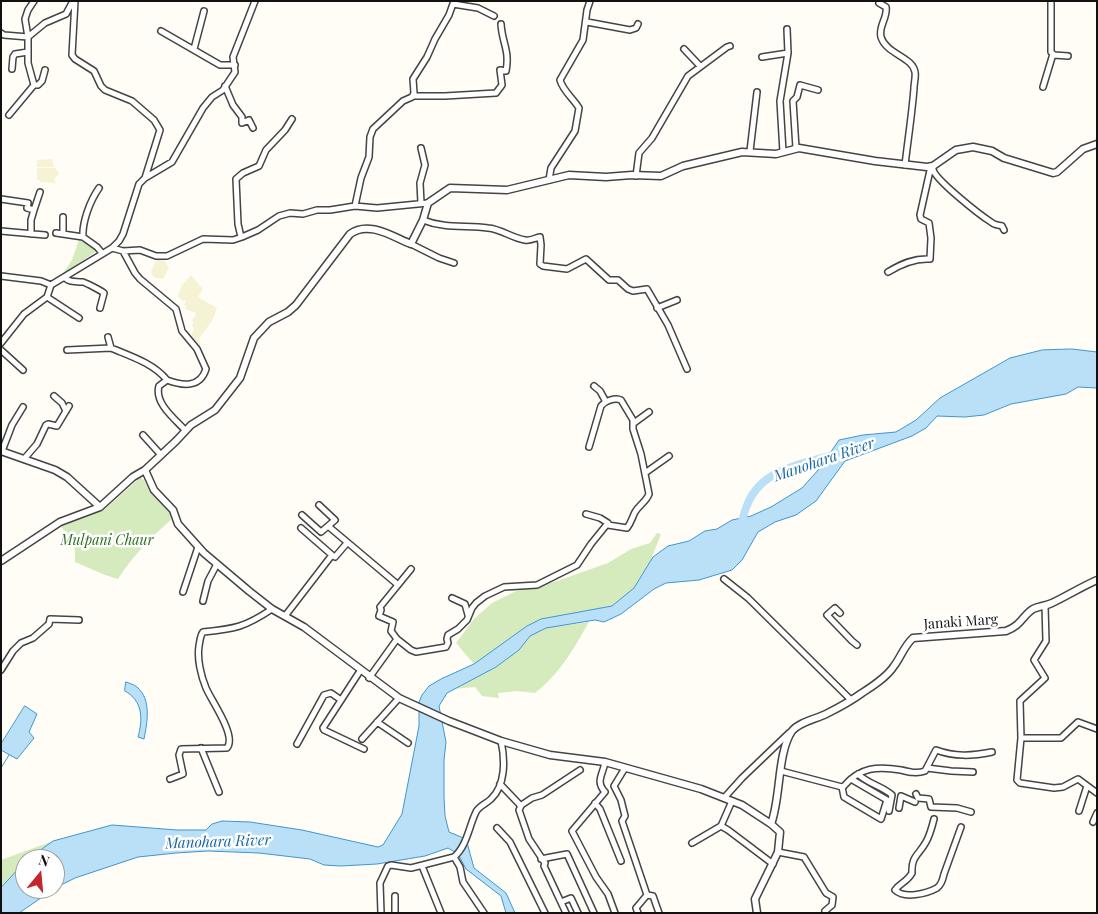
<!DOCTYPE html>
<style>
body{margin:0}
#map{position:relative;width:1098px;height:914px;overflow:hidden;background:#fffdf5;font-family:"Playfair Display",serif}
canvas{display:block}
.frame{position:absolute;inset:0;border:2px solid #111;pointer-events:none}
.north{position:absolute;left:15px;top:849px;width:50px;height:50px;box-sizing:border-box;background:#fff;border:1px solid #a0a0a0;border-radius:50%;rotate:17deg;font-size:14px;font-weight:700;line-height:20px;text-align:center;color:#111}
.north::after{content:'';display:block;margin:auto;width:18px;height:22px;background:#c4262e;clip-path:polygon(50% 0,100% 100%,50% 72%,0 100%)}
</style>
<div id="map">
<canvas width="1098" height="914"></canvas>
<div class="frame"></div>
<div class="north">N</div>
</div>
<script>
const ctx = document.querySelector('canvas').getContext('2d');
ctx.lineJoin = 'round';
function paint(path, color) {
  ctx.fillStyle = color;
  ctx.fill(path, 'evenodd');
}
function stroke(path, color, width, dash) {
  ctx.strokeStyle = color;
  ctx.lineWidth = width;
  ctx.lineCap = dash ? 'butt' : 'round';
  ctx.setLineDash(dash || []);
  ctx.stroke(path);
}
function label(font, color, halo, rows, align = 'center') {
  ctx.font = font + ' "Playfair Display",serif';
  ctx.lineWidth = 5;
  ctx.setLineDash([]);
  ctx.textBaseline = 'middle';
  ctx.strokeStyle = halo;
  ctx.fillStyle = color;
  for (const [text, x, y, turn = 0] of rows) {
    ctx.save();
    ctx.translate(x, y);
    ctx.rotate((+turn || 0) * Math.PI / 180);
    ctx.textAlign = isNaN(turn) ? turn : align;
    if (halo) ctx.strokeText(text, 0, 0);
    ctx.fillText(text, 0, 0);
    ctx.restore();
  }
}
paint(new Path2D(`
 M52,159L54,167H37V160Z
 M37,168H55L59,174L54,179L56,183L40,182L39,180H37Z
 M157,259L165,261L169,268L163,279L153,277L151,271Z
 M191,275L203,289L198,297L217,308L212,321L200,337L199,341L201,343L200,346L191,336L194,329L192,325L194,323L192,321L196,313L185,309L186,306L184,305L186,300L183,301L178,296L182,285Z`), '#f6f3d4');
paint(new Path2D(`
 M79,240L96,248L95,252L62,275L72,260Z
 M140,478L144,480L149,490L170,512L171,520C150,538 133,556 118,579L105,575L75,562C75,548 77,549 65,538L66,532L59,525L79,517L104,510Z
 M657,533L661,534L650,562L634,588L612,606L541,619L527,626L474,664L456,643L474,619L492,603L516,591L557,581L608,563L631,549L650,543Z
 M589,622C574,648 560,674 535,693L517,691L498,693L499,698L482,696L475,687L454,689L496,667L519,650L530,636L546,628Z
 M53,841L28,859H25V862L1,888V860Z`), '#d5ebbd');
const water = new Path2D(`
 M1072,349L1097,352V388L1078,387L1066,394L1011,404L984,415L965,417L937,416L926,428L912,436L845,461L816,501L796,515L775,522L758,532L742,560L732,570L699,580L666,583L654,589L621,614L604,622L595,620L546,628L530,636L519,650L496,667L447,693L439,706L446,742L444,760V797L445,816L449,832L466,839L474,868L506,893L515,913H506L501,896L466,869L458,854L448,848L425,856L377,864L341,866L324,865L310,859L259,853L208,851L176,853L138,857L75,878L55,888V859H28L53,841L112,825L177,830H206L212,824L222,821L250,822L302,830L378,847L383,845L402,814L419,726V702L422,695L429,686L441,679L474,664L527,626L541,619L612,606L634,588L653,557L668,546L689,541L705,531L717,529L732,520L751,516L771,507L802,488L819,469L839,440L863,435L896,432L916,420L940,398L1010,358L1042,350Z
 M126,682C129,683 135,685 137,687C152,700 147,723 144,739L138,737C143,719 143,701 125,691Z
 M25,706L37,714L29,732L34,738L17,759L1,750V744Z
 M25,862V889H54L19,913H1V888Z`);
paint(water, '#b9e0f7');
stroke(water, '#3f96cf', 1);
stroke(new Path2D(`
 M1,768L9,755`), '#3f96cf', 1);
stroke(new Path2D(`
 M742,525C742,518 745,510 748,503C763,468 803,464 836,454`), '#b9e0f7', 8);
const minor = new Path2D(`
 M34,1L28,10L25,19L28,37V63L34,85H38L42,81L45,70
 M75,1L72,55L75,59L94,71L101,86L105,90L132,101L154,120L160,130L145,178
 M1051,1V52L1054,55L1068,56
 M879,3L886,7C888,18 878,26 881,37C886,54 913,57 915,72C916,77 914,83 914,88C912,114 908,139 905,165
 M453,4L478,8L494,16
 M587,22L630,30L636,28L638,24
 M161,31L220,65H235
 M1,33L4,35L28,37L45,23L66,14L73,1
 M194,49L204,11
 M684,49L700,66
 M762,57L788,53
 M12,69L13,57L15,54L28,52
 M225,86L233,105L242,117V123L249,120L253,128
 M1043,87L1053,54
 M413,96H445L496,93L502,85L500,70L506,71C510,50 502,43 501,24
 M9,115L34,85
 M421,148L425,165L420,183L421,203
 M796,148L793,101L797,97L800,85L818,90
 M750,151L757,92
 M783,152L780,101L788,53L787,29
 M933,169C934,179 980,215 991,222C994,225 998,225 1002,226L1004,230
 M636,176L639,153L652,138L688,76L727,47L730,46
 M549,180L551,168L575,131L579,108C573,98 563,91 560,80L583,40L587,10L590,1
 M99,188C90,201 82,222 83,237L97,247L102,253
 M1,199L28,203L27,208L34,210L31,220V234
 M355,206L361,178L369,157L370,137L373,129L403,101L412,97L414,93L413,79L427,57L435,39L449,15L454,1
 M34,210L40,192
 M63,217V234
 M423,220C445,229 466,225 488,228C501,229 512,238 525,240C530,241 535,238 540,237L541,245L540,264L543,266L567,269L586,259L609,280H618L628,289L633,291L647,289L668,325L687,369
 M1,231L45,235
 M56,233L83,237
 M241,237L238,224L236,179L243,173L259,166L266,150L285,130L292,119
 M411,244L439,258L454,263
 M112,248L123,251L140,250L156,256H167L203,239L233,240L242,237L258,230L279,216L290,213L303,214L317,210H330L355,206L377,208L428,203
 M123,251L135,273L140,279L176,309L182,331L197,349L206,369C200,388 183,386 167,380
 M888,272C901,264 914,258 930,259L931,238L929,223L921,219L920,215L931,166
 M1,276L41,281L51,285
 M64,277C70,283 74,281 83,282C86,283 102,291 104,293L100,308
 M47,297L79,318
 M657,308L677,300
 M108,337L111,348C130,356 153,363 167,380L159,386C154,403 175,419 185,430
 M1,343L24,314L47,297L51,285L112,248L119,241L123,234L139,184L145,178L172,162L203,108L212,97L223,90L235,72L233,57L255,1
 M1,350L23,370
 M67,350L111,348
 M594,386L600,391L606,402
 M54,396L62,403L66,411
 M634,423L649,412
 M143,435L161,455
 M589,447L601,406C605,401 615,397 621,400L633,420V429L641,454L649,494C646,502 639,505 635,512C632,518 631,523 627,528L608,525
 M2,451L12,425L23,407
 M24,459L37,444L46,425L48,424L57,426L69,406
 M645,473L669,456
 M319,505L335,520L328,526
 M302,515L321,532L328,526L397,584
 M332,555L335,557L347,543
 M724,579L748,598L851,700
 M183,592L198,547
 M452,598L465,604L468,615
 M203,601L208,581L217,564
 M1045,606L1046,641L1034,660L1045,678L1020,701L1021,738L1017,780L1020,783L1054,788L1063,787L1078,779L1097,793
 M840,613L835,608L827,615L852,641L857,645
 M285,616L332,555L301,528
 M397,639L411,650L416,652L446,647L448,643L447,639L448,635L458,629L467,620L472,608L476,603L485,596L504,587L537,585L577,565L591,544L608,523L600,518L586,514
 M1,670L13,651L21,643L33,638L49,624L50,619L79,620
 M360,671L323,728L324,730L364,749
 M369,678L397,639L391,631L393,622L379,616L381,610L380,607L411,569
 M377,722L408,743
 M1021,738H1061L1078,722L1097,729
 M362,739L399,698
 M297,744L324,695L331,693L341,700
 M201,748L219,792
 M605,762C603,775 595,781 605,792L572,831L596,877L608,894L615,913
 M625,768L614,786L621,800L625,816L622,821L647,895L653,896L659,913
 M927,768L951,771L973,772
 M781,771L842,787L844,786C860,767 878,766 901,770C909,772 917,774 925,771L936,750C955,757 972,756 992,752
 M858,774C868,784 882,786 892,795L889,811
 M170,779L183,774L179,755L181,749L227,748C237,736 212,702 206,688C201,676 197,659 199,646C200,641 200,636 203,632C235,629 245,627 272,609
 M500,784L521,806L519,810L529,839L545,863L544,866L566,913
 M842,787L844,797L881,819L887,800L851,779
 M916,794L918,798L929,799L931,807L957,808L971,812
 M724,798L742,778L789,733
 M595,803L600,809L621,861
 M520,806L532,798L542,795L580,770
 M899,808L901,796L915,802
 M1079,811L1087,786
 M934,819C932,827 930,835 926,842C919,855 911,856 912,873C907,882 900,883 895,890C904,899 926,894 937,888C941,885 943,879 944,874L961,827
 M1093,822L1097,813
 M721,826L728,830L773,864
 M497,828L510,842L545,913
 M692,843L721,826L732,801
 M778,852L804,857L826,893L833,897L832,905L825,911
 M541,859L567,854L594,913
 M422,866L441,913
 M395,896V913
 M561,902L571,898L578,913
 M381,913L380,883L388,866L391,865L411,868L454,857
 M484,913L463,882L460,867L454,857C467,846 469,826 476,812C479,806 486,804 491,799C506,785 505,759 501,741
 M638,913L636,908L647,895`);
const tertiary = new Path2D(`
 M1,451L55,470L67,477L100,507
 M145,470L154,490L173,510L178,524L204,553L249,591L272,609L304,627L399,698L449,721L501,741L550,755L605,762L701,789L742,805L771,824L780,832L778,852L755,899L757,913
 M1,561L60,522L100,507L133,477L145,470L176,441L191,425L215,410L240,378L254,338L269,322L288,312L296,305L350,234C369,220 393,237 411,244L423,220L428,203L450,188L507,190L569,175L606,177L632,175L661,176L683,166L742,152L776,154L799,148L875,161L927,167L933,166L956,150L973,147L992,151L1004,158L1053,173L1057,172L1083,149L1097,144
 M771,824C781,798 777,753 792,731C799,722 816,719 826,714C838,708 851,701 862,693C873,686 887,677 894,666C901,657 904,646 913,638L1006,631C1022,625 1022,616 1033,609C1039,606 1046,606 1052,603C1067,596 1081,587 1097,580`);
stroke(minor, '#444', 8);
stroke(tertiary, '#444', 9);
stroke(minor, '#fff', 5);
stroke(tertiary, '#fff', 6);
label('italic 14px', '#2f6b1f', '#fff', [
 ["Mulpani Chaur",107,541]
]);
label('14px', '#111', '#fff', [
 ["Janaki Marg",961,622,-4]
]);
label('italic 15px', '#1768a6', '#fff', [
 ["Manohara River",824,460,-19],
 ["Manohara River",218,842,-2]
]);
</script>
